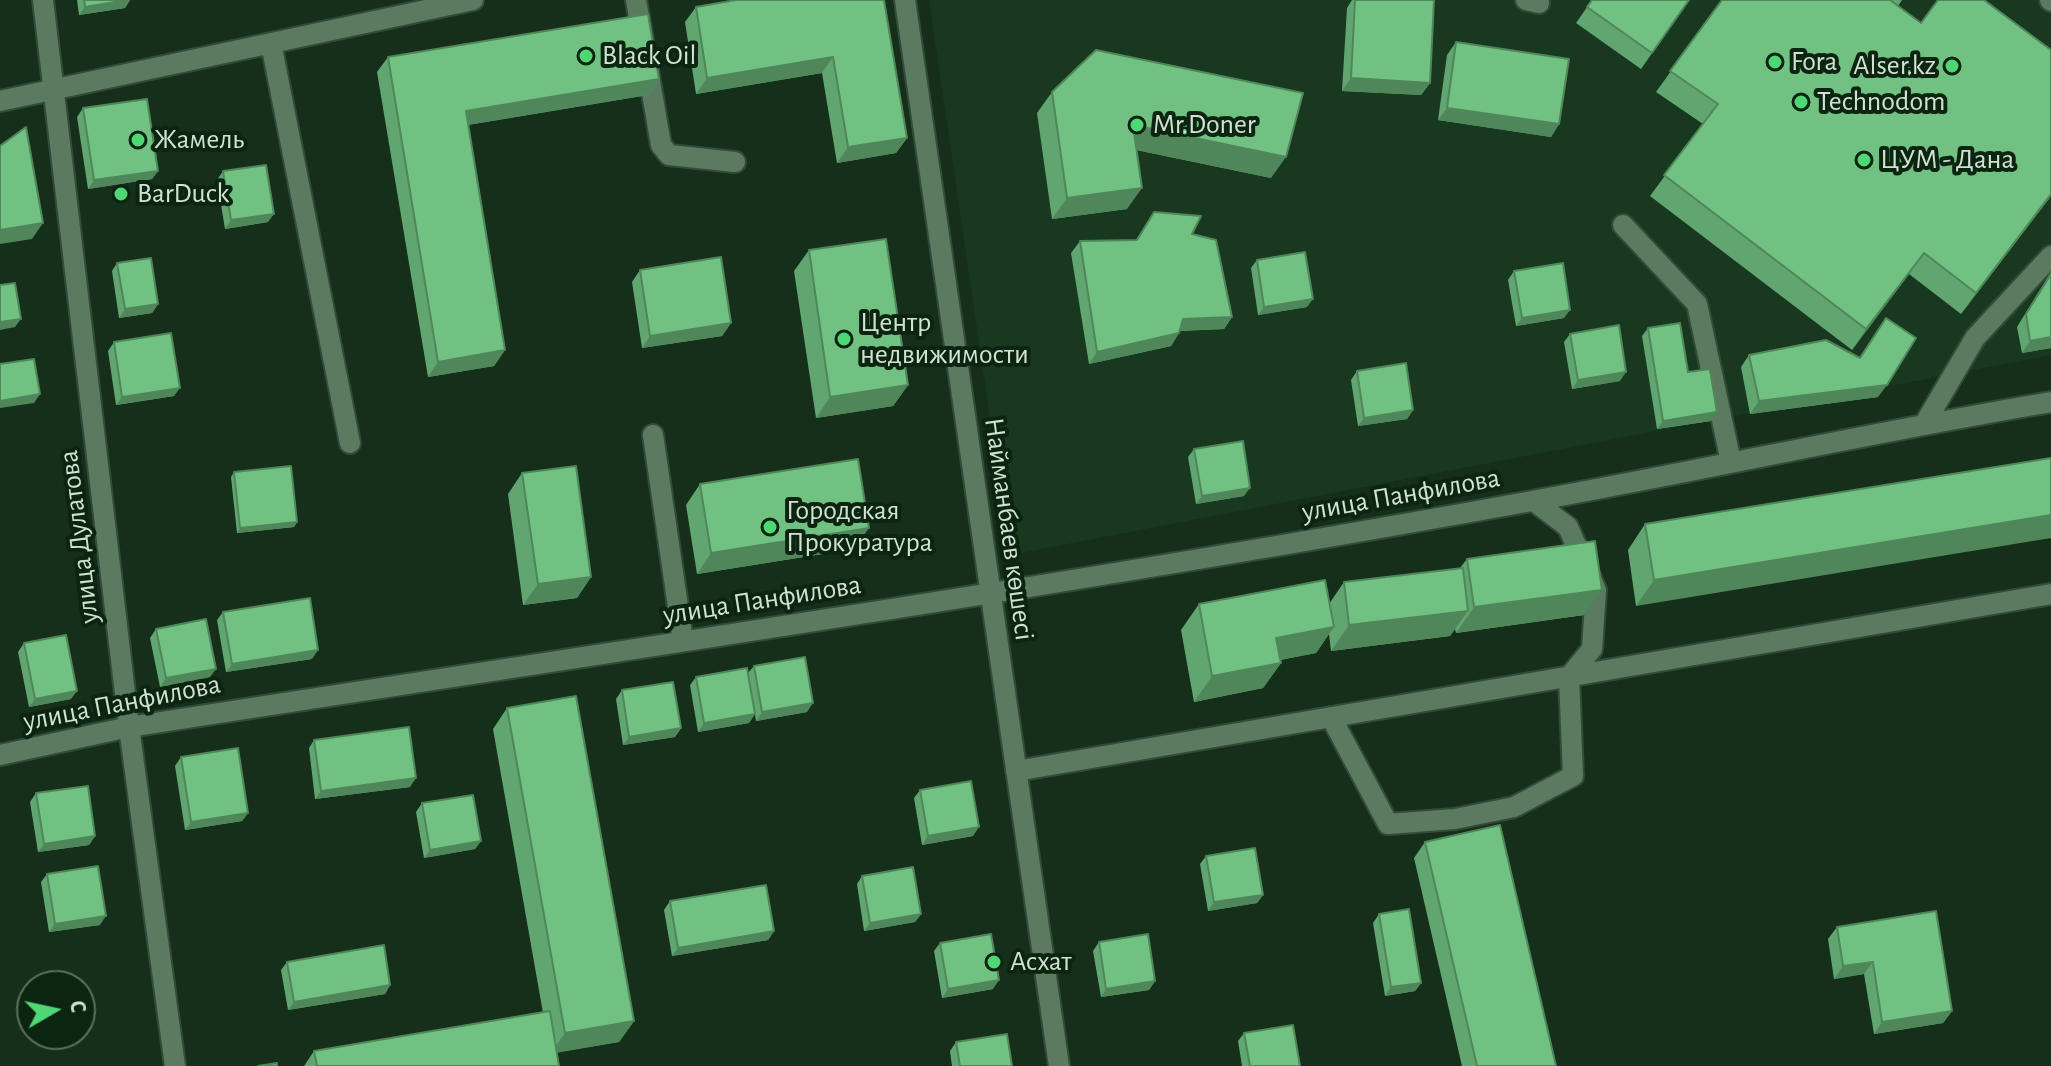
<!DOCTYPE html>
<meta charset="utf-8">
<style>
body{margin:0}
#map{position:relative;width:2051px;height:1066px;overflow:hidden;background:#152f1b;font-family:"Alegreya Sans",sans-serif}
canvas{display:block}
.north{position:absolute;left:16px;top:970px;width:80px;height:80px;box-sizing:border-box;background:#0b2511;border:2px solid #5a705f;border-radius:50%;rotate:81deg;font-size:22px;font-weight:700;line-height:32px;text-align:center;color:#d1e1d3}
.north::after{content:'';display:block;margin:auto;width:28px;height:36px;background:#4fd675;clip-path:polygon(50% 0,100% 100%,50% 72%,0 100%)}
</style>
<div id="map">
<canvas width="2051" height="1066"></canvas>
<div class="north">С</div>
</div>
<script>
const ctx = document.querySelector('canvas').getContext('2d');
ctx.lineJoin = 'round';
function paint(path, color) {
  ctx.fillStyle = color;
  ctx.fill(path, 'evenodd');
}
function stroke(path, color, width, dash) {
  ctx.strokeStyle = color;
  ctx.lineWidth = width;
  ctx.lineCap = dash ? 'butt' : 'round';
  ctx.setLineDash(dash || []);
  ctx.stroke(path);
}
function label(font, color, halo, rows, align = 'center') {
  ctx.font = font + ' "Alegreya Sans",sans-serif';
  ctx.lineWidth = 8;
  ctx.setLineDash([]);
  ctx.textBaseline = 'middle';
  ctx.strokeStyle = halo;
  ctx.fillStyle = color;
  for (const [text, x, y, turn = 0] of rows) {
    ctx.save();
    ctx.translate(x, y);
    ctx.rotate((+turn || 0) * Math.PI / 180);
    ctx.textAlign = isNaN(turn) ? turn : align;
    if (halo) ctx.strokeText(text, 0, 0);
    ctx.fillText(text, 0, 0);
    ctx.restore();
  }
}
paint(new Path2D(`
 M929,0H2051V355L1010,555Z`), '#183920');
const minor = new Path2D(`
 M43,0L129,727L175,1066
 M636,0L661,145L669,155L735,162
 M905,0L1059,1066
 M1526,0L1539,3
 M2050,0L2051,1
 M271,43L350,443
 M0,101L473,0
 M1623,225L1697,304L1731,462
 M1925,423L1975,338L2051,256
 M653,435L683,641
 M1331,717L1388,824L1455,819L1514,807L1573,776L1569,677L1592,649L1596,590L1568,527L1534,501
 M0,755L129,727C597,654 1066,586 1532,501C1705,470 1877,431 2051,402
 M1016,771L2051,594`);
stroke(minor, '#334b38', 24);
stroke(minor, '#5b7b60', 20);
paint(new Path2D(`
 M77,0H130L125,8L79,15Z
 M884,0L907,138L896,153L837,163L822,73L696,94L685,22L696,7Z
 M1352,0H1434L1430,83L1421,95L1342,91L1347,8Z
 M1592,0H1689L1641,69L1576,23Z
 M1722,0H1902L1898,6L2051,196L1961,314L1909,274L1852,350L1650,196L1703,124L1656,92Z
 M1456,42L1559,124L1551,137L1438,120L1447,55Z
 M388,57L659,79L648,95L468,125L505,350L494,366L428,377L377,72Z
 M1052,92L1271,178L1136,150L1127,209L1052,219L1037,113Z
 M83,108L158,171L152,179L88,189L77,117Z
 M223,171L268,222L225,229L217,180Z
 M1154,212L1192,234L1232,317L1224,329L1180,331L1171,346L1089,364L1071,253L1080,241L1136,240Z
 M809,250L908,385L893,406L816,418L794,271Z
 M1257,260L1307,307L1258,315L1251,268Z
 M117,263L158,304L152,313L119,318L112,271Z
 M640,270L731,323L722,336L642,348L632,282Z
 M1514,271L1564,318L1516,326L1508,280Z
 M2051,272V348L2022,353L2017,327Z
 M1886,318L1878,397L1750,414L1741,367L1749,355L1859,358Z
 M1648,328L1688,372L1711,421L1657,429L1642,336Z
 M1570,334L1620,381L1572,389L1564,342Z
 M114,342L174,396L116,405L108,351Z
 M1357,371L1413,410L1407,419L1358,426L1351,380Z
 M1194,449L1244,496L1196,504L1188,457Z
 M2051,458L1636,606L1628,550L1645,524Z
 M234,472L297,522L294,527L237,533L231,477Z
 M522,473L591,577L577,598L523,605L508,494Z
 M700,484L854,549L697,574L686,505Z
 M1467,559L1584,615L1456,633L1455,629L1450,636L1331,651L1329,634L1316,653L1280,660L1281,663L1263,688L1194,702L1181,630L1199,604H1329L1344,582L1460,568Z
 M223,612L312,659L226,672L217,620Z
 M156,629L210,677L160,687L150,638Z
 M24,643L71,699L29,707L18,652Z
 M754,666L807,712L756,721L755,714L749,723L698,732L690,685L696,677L748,673Z
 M622,690L681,728L675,737L623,745L616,699Z
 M507,708L634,1021L619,1042L557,1052L559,1066H304L314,1051L543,1013L493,729Z
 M314,740L410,787L315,799L309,748Z
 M181,757L248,813L242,821L185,830L175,766Z
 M920,790L973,836L922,845L914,798Z
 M36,793L95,836L89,845L38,852L30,802Z
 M422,803L481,841L475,849L424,858L416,812Z
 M1425,842L1556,1066H1462L1414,858Z
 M1206,856L1263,895L1257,903L1208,911L1200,864Z
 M47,874L100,925L49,932L41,882Z
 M862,876L921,914L915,922L864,931L857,884Z
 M670,901L774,931L768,940L672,956L664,910Z
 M1379,914L1421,983L1415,991L1385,996L1373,923Z
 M1837,927L1952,1011L1943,1023L1874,1034L1864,974L1834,979L1828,939Z
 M1099,942L1155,981L1149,990L1101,997L1093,951Z
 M940,943L993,989L942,998L934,951Z
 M287,962L390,985L385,994L288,1010L281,970Z
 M1244,1033L1300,1066H1242L1238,1041Z
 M956,1042L1012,1066H952L950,1051Z`), '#61a670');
paint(new Path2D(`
 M130,0L125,8L79,15L85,7Z
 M833,57L822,73L696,94L707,78Z
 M1351,78L1430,83L1421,95L1342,91Z
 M659,79L648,95L455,127L466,111Z
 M1447,108L1559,124L1551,137L1438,120Z
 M1133,125L1286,157L1271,178L1118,146Z
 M907,138L896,153L837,163L848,147Z
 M158,171L152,179L88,189L94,180Z
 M1142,188L1127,209L1052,219L1067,198Z
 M2051,194V196L1961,314L1976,293Z
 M274,214L268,222L225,229L231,220Z
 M43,223L32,239L0,244V230Z
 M1924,253L1909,274L1852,350L1866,329Z
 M1313,299L1307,307L1258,315L1264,307Z
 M158,304L152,313L119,318L125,309Z
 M1570,310L1564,318L1516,326L1522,318Z
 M1232,317L1224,329L1174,331L1183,319Z
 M21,319L15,327L0,330V322Z
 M731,323L722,336L642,348L650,336Z
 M1179,333L1171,346L1089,364L1097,352Z
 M2051,337V348L2022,353L2030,341Z
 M505,350L494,366L428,377L438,362Z
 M1626,372L1620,381L1572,389L1578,380Z
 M908,385L893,406L816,418L830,397Z
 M1887,385L1878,397L1750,414L1759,401Z
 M180,388L174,396L116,405L122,397Z
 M40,394L34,403L0,408V401Z
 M1413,410L1407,419L1358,426L1364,418Z
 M1717,412L1711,421L1657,429L1663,421Z
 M1250,488L1244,496L1196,504L1202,496Z
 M2051,515V538L1636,606L1654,580Z
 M297,522L294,527L237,533L240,528Z
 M869,528L854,549L697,574L711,553Z
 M591,577L577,598L523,605L538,584Z
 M1602,590L1584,615L1456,633L1474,607Z
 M1468,611L1450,636L1331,651L1349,625Z
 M1334,627L1316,653L1259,664L1276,638Z
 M318,650L312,659L226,672L232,664Z
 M1281,663L1263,688L1194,702L1212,676Z
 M216,669L210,677L160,687L166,678Z
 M77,691L71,699L29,707L35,699Z
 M813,703L807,712L756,721L762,712Z
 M755,714L749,723L698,732L704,723Z
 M681,728L675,737L623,745L629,737Z
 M416,778L410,787L315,799L321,791Z
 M248,813L242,821L185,830L191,822Z
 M979,827L973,836L922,845L928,836Z
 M95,836L89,845L38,852L44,844Z
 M481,841L475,849L424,858L430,850Z
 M1263,895L1257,903L1208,911L1214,902Z
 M921,914L915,922L864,931L870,923Z
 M106,916L100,925L49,932L55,924Z
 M774,931L768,940L672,956L678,948Z
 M1873,962L1864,974L1834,979L1843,966Z
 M999,980L993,989L942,998L948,989Z
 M1155,981L1149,990L1101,997L1106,989Z
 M1421,983L1415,991L1385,996L1391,987Z
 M390,985L385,994L288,1010L294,1002Z
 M1952,1011L1943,1023L1874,1034L1882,1022Z
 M634,1021L619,1042L550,1054L565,1033Z`), '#4f875b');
const building = new Path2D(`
 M84,0H127L85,7Z
 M736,0H884L907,138L848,147L833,57L707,78L696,7Z
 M1355,0H1434L1430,83L1351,78Z
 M1592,0H1689L1652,53L1587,7Z
 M1722,0H1890L1921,23L1938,0H1984L2051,50V194L1976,293L1924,253L1866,329L1664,175L1718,104L1670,71Z
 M648,14L659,79L466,111L505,350L438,362L388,57Z
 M1456,42L1569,59L1559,124L1447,108Z
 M1096,50L1303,93L1286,157L1133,125L1142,188L1067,198L1052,92Z
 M147,99L158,171L94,180L83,108Z
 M26,127L43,223L0,230V146Z
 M266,165L274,214L231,220L223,171Z
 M1154,212L1201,216L1192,234L1216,240L1232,317L1183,319L1179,333L1097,352L1080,241L1137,240Z
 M886,239L908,385L830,397L809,250Z
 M1305,252L1313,299L1264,307L1257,260Z
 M721,257L731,323L650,336L640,270Z
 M151,258L158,304L125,309L117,263Z
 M1563,263L1570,310L1522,318L1514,271Z
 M2051,274V337L2030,341L2026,314Z
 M15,283L21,319L0,322V285Z
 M1886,318L1916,338L1887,385L1759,401L1749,355L1826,340L1860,358Z
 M1680,323L1688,372L1710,369L1717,412L1663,421L1648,328Z
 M1619,325L1626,372L1578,380L1570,334Z
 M171,333L180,388L122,397L114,342Z
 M34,359L40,394L0,401V364Z
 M1406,363L1413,410L1364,418L1357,371Z
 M1243,441L1250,488L1202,496L1194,449Z
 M2051,458V515L1654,580L1645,524Z
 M858,459L869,528L711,553L700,484Z
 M291,466L297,522L240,528L234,472Z
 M576,466L591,577L538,584L522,473Z
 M1595,541L1602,590L1474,607L1467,559Z
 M1463,568L1468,611L1349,625L1344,582Z
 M1325,580L1334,627L1276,638L1281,663L1212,676L1199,604Z
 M310,598L318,650L232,664L223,612Z
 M206,619L216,669L166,678L156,629Z
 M66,635L77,691L35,699L24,643Z
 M805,657L813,703L762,712L754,666Z
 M747,668L755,714L704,723L696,677Z
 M673,682L681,728L629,737L622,690Z
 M576,696L634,1021L565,1033L507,708Z
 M409,727L416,778L321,791L314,740Z
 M238,748L248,813L191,822L181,757Z
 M971,781L979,827L928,836L920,790Z
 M88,786L95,836L44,844L36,793Z
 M473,795L481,841L430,850L422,803Z
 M1500,825L1556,1066H1477L1425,842Z
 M1255,848L1263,895L1214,902L1206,856Z
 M98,866L106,916L55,924L47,874Z
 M913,867L921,914L870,923L862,876Z
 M766,885L774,931L678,948L670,901Z
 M1409,909L1421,983L1391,987L1379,914Z
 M1936,911L1952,1011L1882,1022L1873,962L1843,966L1837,927Z
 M991,934L999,980L948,989L940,943Z
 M1148,934L1155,981L1106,989L1099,942Z
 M384,945L390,985L294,1002L287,962Z
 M550,1011L559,1066H317L314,1051Z
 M1293,1025L1300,1066H1250L1244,1033Z
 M1007,1034L1012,1066H960L956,1042Z
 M277,1063V1066H258Z`);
paint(building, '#71c182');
stroke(building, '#4f875b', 2);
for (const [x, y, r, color] of [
 [586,56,8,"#4fd675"],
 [1775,62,8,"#4fd675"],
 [1952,66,8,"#4fd675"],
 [1801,102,8,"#4fd675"],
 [1137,125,8,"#4fd675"],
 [138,140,8,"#4fd675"],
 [1864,160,8,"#4fd675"],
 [121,194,8,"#4fd675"],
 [844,339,8,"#4fd675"],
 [770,527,8,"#4fd675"],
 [994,962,8,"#4fd675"]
]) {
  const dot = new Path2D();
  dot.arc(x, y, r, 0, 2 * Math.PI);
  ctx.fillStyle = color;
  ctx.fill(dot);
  stroke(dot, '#0b2511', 3);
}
label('28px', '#d1e1d3', '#0b2511', [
 ["Black Oil",602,56],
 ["Fora",1791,62],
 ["Alser.kz",1936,66,"right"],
 ["Technodom",1817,102],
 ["Mr.Doner",1153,125],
 ["Жамель",154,140],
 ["ЦУМ - Дана",1880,160],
 ["BarDuck",137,194],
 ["Центр",860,323],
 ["недвижимости",860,355],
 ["Городская",786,511],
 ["Прокуратура",786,543],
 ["Асхат",1010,962]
], 'left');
label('28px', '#d1e1d3', '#0b2511', [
 ["улица Панфилова",1401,495,-10],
 ["Найманбаев көшесі",1009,529,82],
 ["улица Дулатова",79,537,-97],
 ["улица Панфилова",762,600,-9],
 ["улица Панфилова",122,703,-11]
]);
</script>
